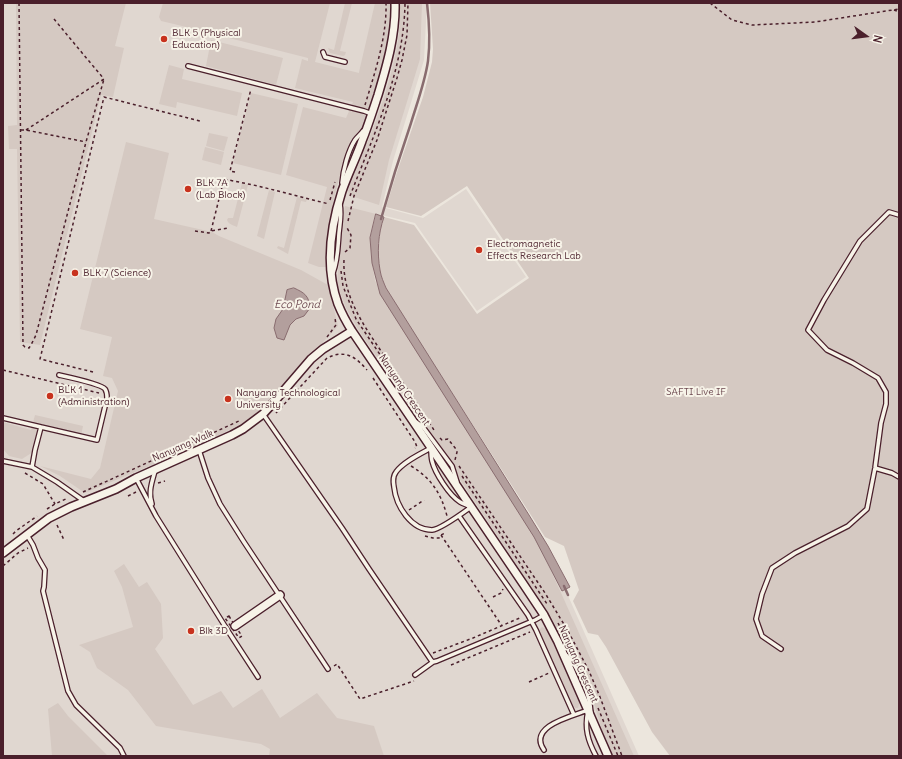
<!DOCTYPE html>
<style>
body{margin:0}
#map{position:relative;width:902px;height:759px;overflow:hidden;background:#ece6dd;font-family:Delius,sans-serif}
canvas{display:block}
.frame{position:absolute;inset:0;border:4px solid #4a1f2b;pointer-events:none}
.north{position:absolute;left:846px;top:16px;width:40px;height:40px;-webkit-text-stroke:3px #f7f3e8;paint-order:stroke;rotate:104deg;font-size:11px;font-weight:700;line-height:16px;text-align:center;color:#4a1f2b}
.north::after{content:'';display:block;margin:auto;width:14px;height:18px;background:#4a1f2b;clip-path:polygon(50% 0,100% 100%,50% 72%,0 100%)}
</style>
<div id="map">
<canvas width="902" height="759"></canvas>
<div class="frame"></div>
<div class="north">N</div>
</div>
<script>
const ctx = document.querySelector('canvas').getContext('2d');
ctx.lineJoin = 'round';
function paint(path, color) {
  ctx.fillStyle = color;
  ctx.fill(path, 'evenodd');
}
function stroke(path, color, width, dash) {
  ctx.strokeStyle = color;
  ctx.lineWidth = width;
  ctx.lineCap = dash ? 'butt' : 'round';
  ctx.setLineDash(dash || []);
  ctx.stroke(path);
}
function label(font, color, halo, rows, align = 'center') {
  ctx.font = font + ' Delius,sans-serif';
  ctx.lineWidth = 4;
  ctx.setLineDash([]);
  ctx.textBaseline = 'middle';
  ctx.strokeStyle = halo;
  ctx.fillStyle = color;
  for (const [text, x, y, turn = 0] of rows) {
    ctx.save();
    ctx.translate(x, y);
    ctx.rotate((+turn || 0) * Math.PI / 180);
    ctx.textAlign = isNaN(turn) ? turn : align;
    if (halo) ctx.strokeText(text, 0, 0);
    ctx.fillText(text, 0, 0);
    ctx.restore();
  }
}
paint(new Path2D(`
 M3,3H427L424,60L410,106L393,161L382,207L423,218L466,189L526,277L477,311L415,223L381,215L375,238L380,279L554,564L639,756H3Z`), '#e0d7d0');
paint(new Path2D(`
 M16,3H126L115,46L124,48L113,97L101,95L40,345L20,342L17,149H9L8,126L17,125Z
 M163,3H330L315,62L359,73V72L375,3H395V25L363,139L341,170L333,203L328,236L326,258L327,267H319L308,263L327,187L286,175L303,107L346,118L353,102L295,88L302,59L308,61V58L174,24L161,21L159,17Z
 M345,3H352L340,51L346,52L345,55L343,56L330,53L328,48L334,50Z
 M400,3H422L420,59L406,105L389,160L379,205L351,196L349,195L348,190C368,141 390,92 398,40C400,28 400,15 400,3Z
 M430,3H899V756H670L652,732L606,647L598,635L588,633L573,601L579,590L564,546L545,537L413,332L386,288L380,272L378,254L381,225L384,217L414,225L477,314L529,278L467,186L421,216L386,207L397,172L423,97L432,62L433,49Z
 M211,40L283,58L276,85L206,66Z
 M169,65L184,69L182,79L242,93L237,116L177,102L176,108L159,104Z
 M251,93L298,104L281,175L233,163Z
 M209,133L228,137L224,151L206,146Z
 M126,142L169,153L154,219L212,232L219,236L301,270L328,285L338,326L256,414L247,421L197,446L85,493L60,476L40,466L91,479L100,468L118,391L112,378L103,376L112,337L80,329Z
 M205,147L224,152L221,165L202,160Z
 M242,183L248,185L237,227C233,225 228,224 227,220L228,218H233Z
 M269,190L275,192L264,239L257,236Z
 M297,197L307,199L306,202L301,201L288,254L277,248L278,246L284,248Z
 M345,206L376,214L370,238L372,263L375,281L504,489L530,528L549,566L634,756H613L602,730L593,700L578,669L551,617L461,481L451,463L418,417L359,331L346,308L337,284L342,225Z
 M35,415L83,426L81,436L39,426L33,452L22,459L9,456L3,449V422L31,430Z
 M124,564L139,587L147,582L161,604L163,638L155,649L193,705L221,691L233,708L262,689L280,718L317,693L337,718L374,726L384,756H269L270,749L261,744L156,726L128,690L97,668L90,652L79,645L133,627L122,587L114,571Z
 M542,627L546,629L548,632L579,702V705L578,708H575L572,706L539,630Z
 M58,703L68,716L108,756H52L48,709Z`), '#d5c9c2');
const water = new Path2D(`
 M376,214L384,217C378,234 377,253 380,270C381,277 384,283 386,288L529,515L548,546L570,587L562,591L534,537L380,294L372,263L370,238Z
 M294,288C305,293 309,296 310,308L304,316L296,319L290,325L284,340L277,338L274,328L276,319L283,309L287,290Z`);
paint(water, '#b39f9d');
stroke(water, '#896c6f', 1);
stroke(new Path2D(`
 M381,219C390,187 400,155 411,123C417,103 425,82 428,61C430,45 429,20 427,3
 M564,586L568,595`), '#896c6f', 2.5);
const service = new Path2D(`
 M323,52L325,57L345,62
 M188,66L364,111L372,114
 M342,183C343,170 348,151 355,140C357,137 361,134 363,131
 M333,273C338,260 338,246 339,233C340,223 342,214 340,204
 M263,414L342,528L369,569L431,660L433,662L437,661L535,620L544,615
 M3,418L41,427L35,450L32,467
 M416,422L423,427L452,466L457,482
 M41,427L97,440L107,398C107,395 107,392 105,389C101,384 68,377 59,375
 M431,448C431,452 431,457 432,461C435,473 449,495 460,502C463,504 468,505 471,507C464,512 441,529 432,530C411,530 396,506 394,487C393,482 393,476 396,472C403,462 420,454 431,448Z
 M199,450L208,478L220,504L244,542L328,669
 M3,461L32,467L57,482L84,501
 M875,468L892,473L899,477
 M136,478L156,516L228,631L258,677
 M152,504C148,492 152,482 155,471
 M459,516L528,615L536,630L574,715
 M27,535L33,545L38,558L45,570L44,587L43,591L68,691L76,705L120,748L124,756
 M781,649L762,636L756,619L762,594L772,568L795,553L848,526L867,509L875,468L881,423L886,404V392L878,378L853,363L827,350L808,330L824,300L860,241L889,212L899,215
 M565,654C579,666 590,695 591,713
 M415,675L433,662
 M588,711C584,728 588,741 596,756
 M544,750C527,726 573,716 588,710`);
const minor = new Path2D(`
 M395,3C396,34 387,65 378,95C373,110 368,126 362,141C356,158 348,174 342,191C330,228 325,268 338,304C342,314 347,323 352,331L524,585L544,615L558,642L608,756
 M3,553L49,518L71,507L116,489L136,478L232,435L243,429L263,414L274,402L311,359L323,349L352,331
 M235,626L280,595`);
stroke(service, '#4a1f2b', 6);
stroke(minor, '#4a1f2b', 10);
stroke(new Path2D(`
 M19,3L23,345L25,347L29,348L32,343L36,335L86,142L104,79
 M710,3L732,20L752,25L815,22L899,9
 M894,10L899,12
 M54,19L83,54L104,79
 M365,105C375,72 387,37 386,3
 M21,130H26L86,142
 M26,130L104,79
 M235,172L230,171L251,89
 M350,196C374,134 404,71 405,3
 M330,200L335,182
 M348,221L354,196L377,140L397,78L402,60L407,35L408,3
 M195,231L209,233L211,231L228,228
 M211,231L224,179L258,186L329,204
 M345,252L350,248L351,235L346,226
 M344,260C342,299 369,333 390,364C405,386 420,408 434,430
 M341,271L343,286L356,319L424,420
 M327,337L336,325L335,318
 M3,370L99,393
 M93,372L40,359L104,97L200,121
 M373,378L415,442L417,447L415,448
 M276,413L327,358C345,349 356,357 367,370
 M440,438L442,440L448,439L456,449L457,452L455,460
 M411,466C431,478 441,493 447,516
 M459,466L545,593L568,631L589,671L600,697L622,756
 M25,473L43,484L55,504
 M462,476L547,604
 M158,483L165,481
 M83,492L239,421
 M128,496L136,492
 M47,509L55,504L68,498
 M409,510L424,500
 M57,525L64,540
 M13,534L16,531L37,516
 M441,535L502,626
 M425,536L433,538H439L441,535L445,533
 M3,566L18,553L28,548
 M493,597L501,593L503,589
 M229,616L235,626L242,636L239,638L225,618Z
 M558,623L574,653
 M433,653L473,638L522,617
 M451,665L530,632
 M334,666L337,664L360,699L414,681
 M529,682L549,673
 M598,708L618,756`), '#4a1f2b', 1.5, [3, 3]);
stroke(service, '#f7f3e8', 3.5);
stroke(minor, '#f7f3e8', 7);
for (const [x, y, r, color] of [
 [164,39,4,"#c8321e"],
 [188,189,4,"#c8321e"],
 [479,250,4,"#c8321e"],
 [75,273,4,"#c8321e"],
 [50,396,4,"#c8321e"],
 [228,399,4,"#c8321e"],
 [191,631,4,"#c8321e"]
]) {
  const dot = new Path2D();
  dot.arc(x, y, r, 0, 2 * Math.PI);
  ctx.fillStyle = color;
  ctx.fill(dot);
  stroke(dot, '#f7f3e8', 1.5);
}
label('10px', '#4a1f2b', '#f7f3e8', [
 ["BLK 5 (Physical",172,33],
 ["Education)",172,45],
 ["BLK 7A",196,183],
 ["(Lab Block)",196,195],
 ["Electromagnetic",487,244],
 ["Effects Research Lab",487,256],
 ["BLK 7 (Science)",83,273],
 ["BLK 1",58,390],
 ["(Administration)",58,402],
 ["Nanyang Technological",236,393],
 ["University",236,405],
 ["Blk 3D",199,631]
], 'left');
label('10px', '#4a1f2b', '#f7f3e8', [
 ["Nanyang Crescent",404,390,56],
 ["Nanyang Walk",183,446,-24],
 ["Nanyang Crescent",578,664,66]
]);
label('10px', '#6d4a51', '#f7f3e8', [
 ["SAFTI Live IF",696,392]
]);
label('italic 11px', '#6f4c53', '#f7f3e8', [
 ["Eco Pond",297,305]
]);
</script>
